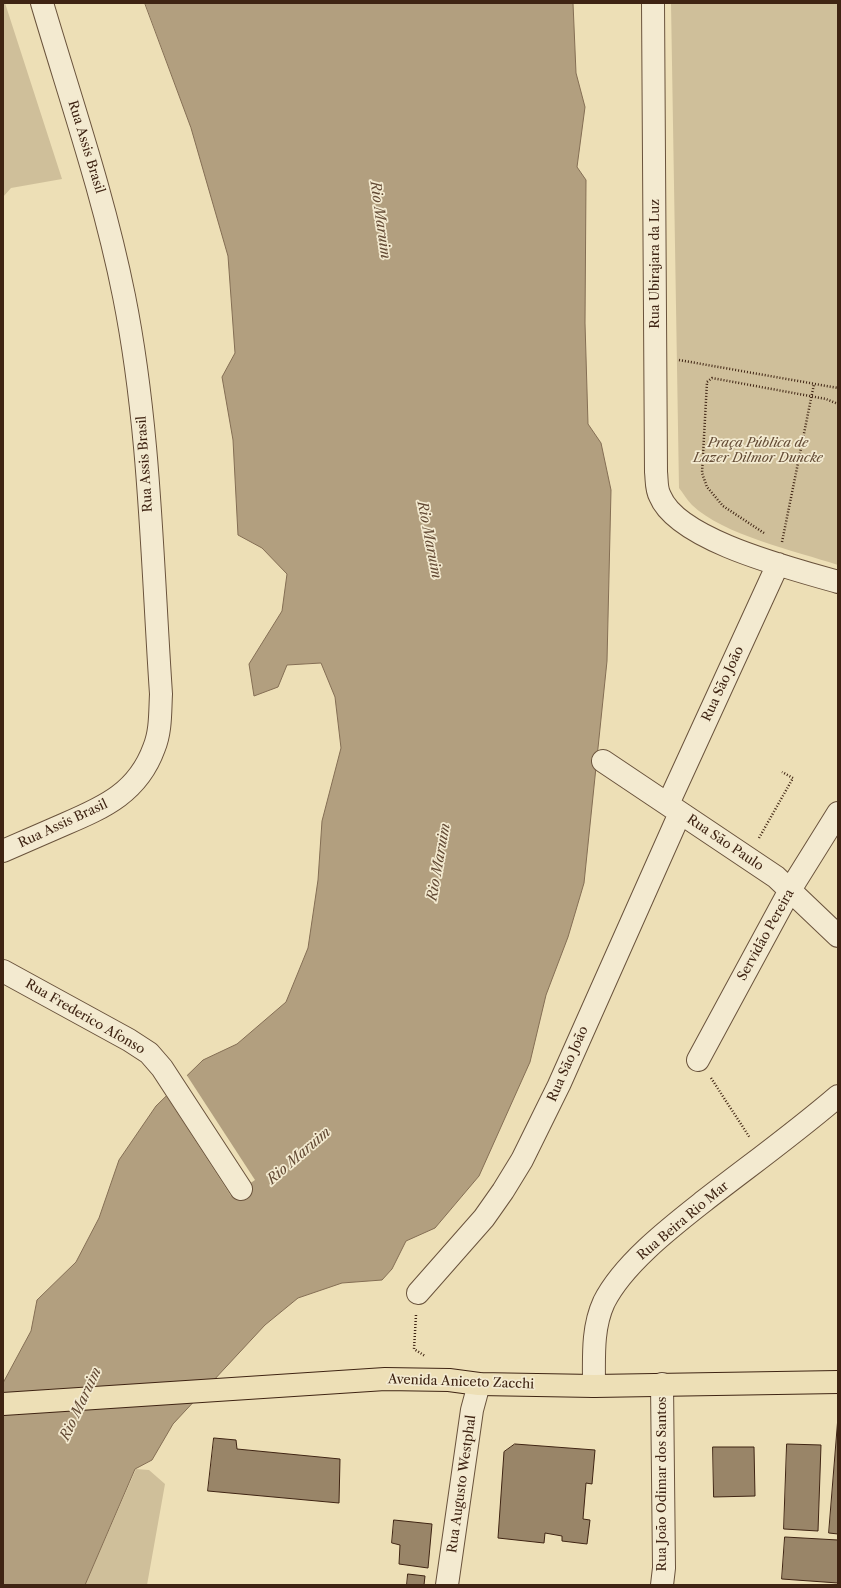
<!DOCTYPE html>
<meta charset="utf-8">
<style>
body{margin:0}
#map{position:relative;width:841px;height:1588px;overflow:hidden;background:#eddfb6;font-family:"Libre Caslon Text",serif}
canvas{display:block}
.frame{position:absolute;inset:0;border:4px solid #3f2413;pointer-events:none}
</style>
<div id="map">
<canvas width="841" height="1588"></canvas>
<div class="frame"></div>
</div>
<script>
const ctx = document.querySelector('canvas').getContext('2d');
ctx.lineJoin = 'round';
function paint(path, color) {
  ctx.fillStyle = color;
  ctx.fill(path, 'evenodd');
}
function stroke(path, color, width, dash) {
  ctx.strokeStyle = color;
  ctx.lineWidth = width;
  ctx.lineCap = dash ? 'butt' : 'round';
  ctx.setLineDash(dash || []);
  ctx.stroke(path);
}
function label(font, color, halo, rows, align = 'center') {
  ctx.font = font + ' "Libre Caslon Text",serif';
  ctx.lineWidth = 3.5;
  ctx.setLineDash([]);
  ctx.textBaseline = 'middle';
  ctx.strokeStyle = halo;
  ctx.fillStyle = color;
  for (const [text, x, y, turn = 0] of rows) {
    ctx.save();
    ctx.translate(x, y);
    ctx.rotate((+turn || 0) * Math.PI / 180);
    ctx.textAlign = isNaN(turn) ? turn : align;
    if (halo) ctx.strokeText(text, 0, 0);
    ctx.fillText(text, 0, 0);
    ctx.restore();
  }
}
paint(new Path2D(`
 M3,3H5L62,179L11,188L3,197Z
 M671,3H838V565C796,551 723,535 692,505C687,500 683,493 679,488Z
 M136,1469L149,1470L165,1484L147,1585H85Z`), '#cfbf9a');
const water = new Path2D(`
 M145,3H573L576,73L585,107L577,167L586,180L585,323L588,424L601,443L611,490L607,661L584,883L568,937L546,995L530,1062L479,1176L435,1228L406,1241L392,1269L382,1280L342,1283L298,1298L265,1325L173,1424L152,1460L135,1469L85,1585H3V1383L31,1331L37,1300L76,1262L99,1218L119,1160L156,1106L203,1060L237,1044L286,1002L308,948L318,880L322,821L341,748L335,697L321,663L287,665L278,687L254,696L249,664L282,611L287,574L262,548L238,535L233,440L222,377L235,353L228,256L191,128Z`);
paint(water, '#b29f7f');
stroke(water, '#846e54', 1);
paint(new Path2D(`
 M186,1074L255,1180L231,1196L165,1094Z`), '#eddfb6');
const building = new Path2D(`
 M838,1417V1534L829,1533Z
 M214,1438L236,1440L237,1449L340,1459L339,1503L208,1491Z
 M515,1444L595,1450L592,1484L586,1483L583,1519L590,1520L587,1544L562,1541V1536L545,1533L544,1543L498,1538L504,1452Z
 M787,1444L821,1445L818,1531L784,1529Z
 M713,1447H754L755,1496L714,1497Z
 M394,1520L432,1524L428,1568L399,1564L400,1545L392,1543Z
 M785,1537L838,1540V1583L782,1579Z
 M408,1574L425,1576L424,1585H407Z`);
paint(building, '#998568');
stroke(building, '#3f2413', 1);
const minor = new Path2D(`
 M653,3L656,472C657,480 656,489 660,496C678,541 794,569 838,582
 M603,761L776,877L838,936
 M668,804L778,564
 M3,851C24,842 44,833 65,824C105,807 138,792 154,748C161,731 160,712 161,694C152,562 150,426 124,296C104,196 71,101 42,3
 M3,971L129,1040L149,1053L162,1068L241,1189
 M698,1060L790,890L838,813
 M418,1293L484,1218L503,1191L522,1160L559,1085L680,813
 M662,1384L664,1568L662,1585
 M594,1386C594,1357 592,1328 604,1302C623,1264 671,1227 704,1201C749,1166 795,1133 838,1096
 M447,1585L472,1410L479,1384`);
const major = new Path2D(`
 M3,1404L385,1379L449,1380L479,1384L594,1386L838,1382`);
stroke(minor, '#6a533c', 24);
stroke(major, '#3f2413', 24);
stroke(new Path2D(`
 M679,360L838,388
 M764,533L723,506L707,487L702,473L707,382L712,378L826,399L838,404
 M782,542L814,384
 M759,838L793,778L782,772
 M711,1078L750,1138
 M416,1315L414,1349L425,1356`), '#3f2413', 2.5, [1, 2]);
stroke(minor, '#f3ead0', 22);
stroke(major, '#eddfb6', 22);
label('13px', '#3f2413', '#f3ead0', [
 ["Rua Assis Brasil",86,147,73],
 ["Rua Ubirajara da Luz",655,264,-90],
 ["Rua Assis Brasil",145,464,-94],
 ["Rua São João",723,684,-65],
 ["Rua Assis Brasil",63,824,-25],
 ["Rua São Paulo",725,843,34],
 ["Servidão Pereira",766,935,-61],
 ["Rua Frederico Afonso",85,1017,30],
 ["Rua São João",568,1064,-66],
 ["Rua Beira Rio Mar",683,1221,-40],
 ["Avenida Aniceto Zacchi",461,1382,2],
 ["Rua Augusto Westphal",462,1484,-82],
 ["Rua João Odimar dos Santos",662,1484,-90]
]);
label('italic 13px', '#634b35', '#f3ead0', [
 ["Praça Pública de",758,443],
 ["Lazer Dilmor Duncke",758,458]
]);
label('italic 14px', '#624933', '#f3ead0', [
 ["Rio Maruim",380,220,82],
 ["Rio Maruim",429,540,79],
 ["Rio Maruim",439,862,-80],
 ["Rio Maruim",299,1156,-41],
 ["Rio Maruim",81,1404,-65]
]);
</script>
